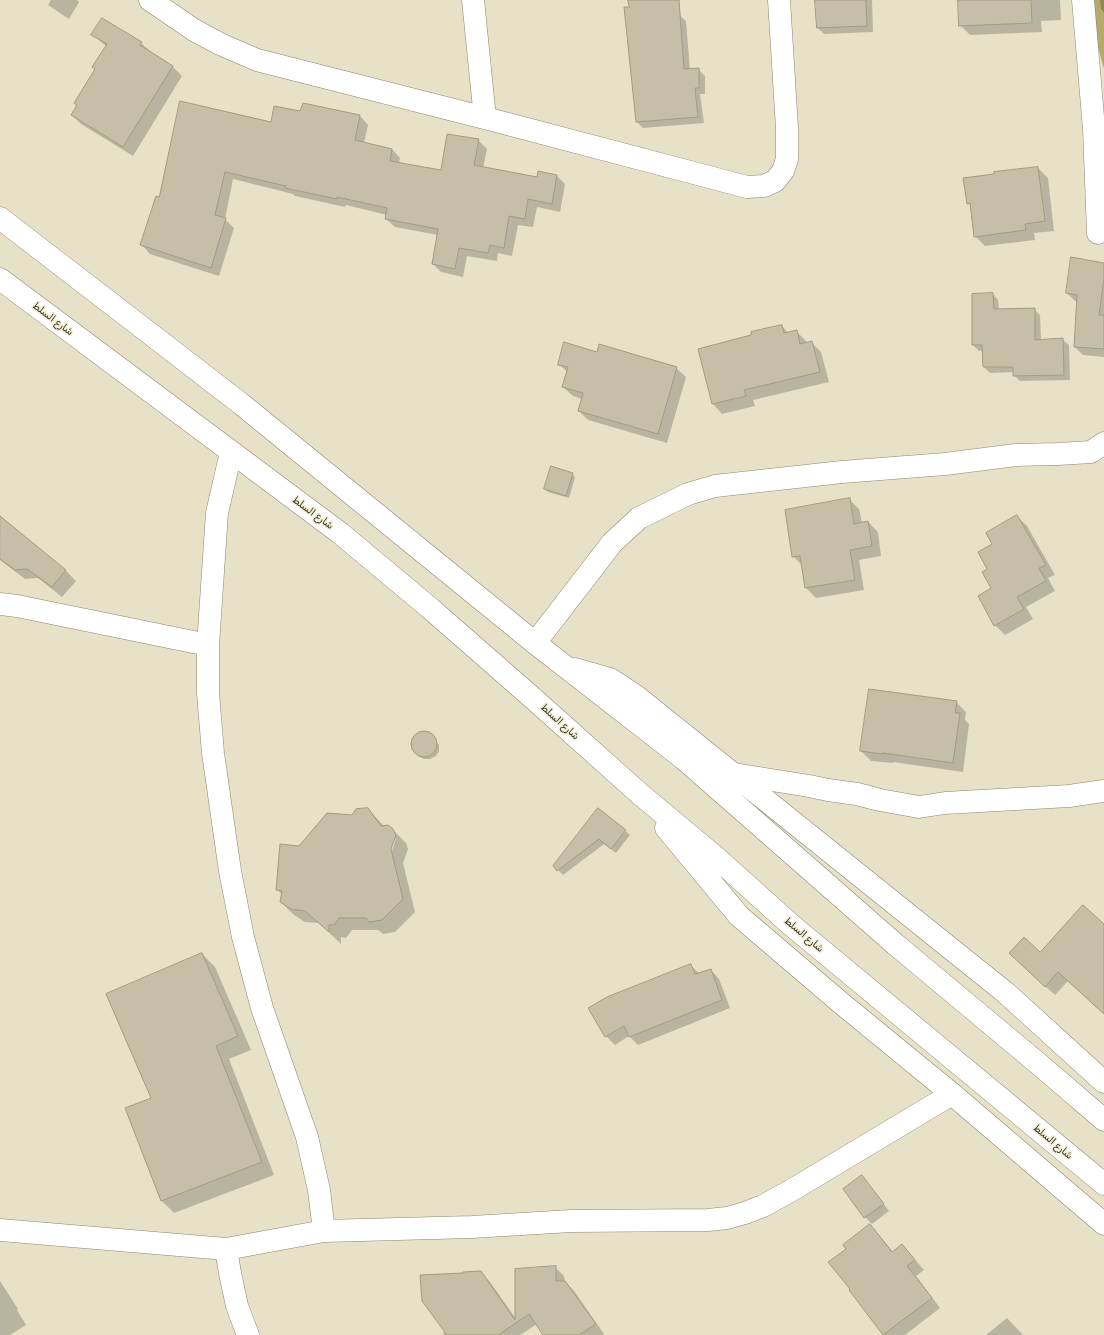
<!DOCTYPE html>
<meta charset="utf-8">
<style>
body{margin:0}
canvas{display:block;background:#e6e1c7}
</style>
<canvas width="1104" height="1335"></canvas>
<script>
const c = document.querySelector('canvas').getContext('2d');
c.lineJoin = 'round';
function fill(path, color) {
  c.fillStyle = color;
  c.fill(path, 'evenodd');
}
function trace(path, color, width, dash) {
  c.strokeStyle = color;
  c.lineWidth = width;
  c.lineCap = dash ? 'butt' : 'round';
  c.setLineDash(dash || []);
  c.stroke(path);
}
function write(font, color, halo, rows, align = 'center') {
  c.font = font + ' Rubik,Cairo,sans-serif';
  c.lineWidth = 3;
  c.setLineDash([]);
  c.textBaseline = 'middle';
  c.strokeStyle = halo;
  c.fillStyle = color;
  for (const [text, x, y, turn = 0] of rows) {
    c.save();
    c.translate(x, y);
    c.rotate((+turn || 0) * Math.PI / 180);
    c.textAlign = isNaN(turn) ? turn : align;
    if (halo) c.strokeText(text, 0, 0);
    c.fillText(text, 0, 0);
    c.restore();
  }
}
fill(new Path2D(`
 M 1085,0 L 1104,0 L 1104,69 Z`), '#b5aa69');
fill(new Path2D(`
 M 51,0 L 77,0 L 79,2 L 69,19 L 48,5 Z
 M 629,0 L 673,0 L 679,15 L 686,21 L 690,70 L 699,70 L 705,76 L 705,94 L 700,94 L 704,123 L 643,128 L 637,122 Z
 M 816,0 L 872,0 L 873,32 L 824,34 L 818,28 Z
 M 959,0 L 1060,0 L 1061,20 L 1041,21 L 1042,32 L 970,35 L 960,25 Z
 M 1100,0 L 1104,0 L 1104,13 L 1101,9 Z
 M 92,34 L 141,43 L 151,52 L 173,67 L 182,76 L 133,156 L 81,124 L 72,115 L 78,106 L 107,47 Z
 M 303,104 L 360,116 L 368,125 L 364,143 L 392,149 L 400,158 L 399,163 L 442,171 L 478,140 L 487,149 L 483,168 L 538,178 L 539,172 L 557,176 L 565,184 L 560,212 L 537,207 L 533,227 L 518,225 L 512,256 L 498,253 L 497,261 L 467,256 L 463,277 L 441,272 L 433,264 L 438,235 L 395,227 L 386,219 L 387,215 L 346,205 L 345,207 L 295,196 L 293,194 L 233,179 L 225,219 L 234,228 L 219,276 L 150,254 L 142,245 L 160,198 L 272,123 L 301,112 Z
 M 1038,168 L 1048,178 L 1054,231 L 1034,233 L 1035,240 L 985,246 L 975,236 L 971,207 L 968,203 Z
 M 1104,264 L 1104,357 L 1083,355 L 1075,347 L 1078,302 L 1075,301 L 1067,293 Z
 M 993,294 L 998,300 L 999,310 L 1034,309 L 1040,315 L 1041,340 L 1063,340 L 1069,345 L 1070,380 L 1020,381 L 1014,375 L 1014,372 L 990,373 L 984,367 L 984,350 L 979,351 L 973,345 Z
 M 782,326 L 788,333 L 796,331 L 806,341 L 807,344 L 811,342 L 821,352 L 829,382 L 753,400 L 755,406 L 722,414 L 713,404 L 753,336 Z
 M 598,353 L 676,368 L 686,377 L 667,443 L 588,420 L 579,411 L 582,399 L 573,396 L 563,387 L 567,372 L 559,364 Z
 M 572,474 L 575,477 L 569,498 L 548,492 L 545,489 Z
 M 849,499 L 859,509 L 862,523 L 868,522 L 878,532 L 881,556 L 859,560 L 864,590 L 816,598 L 806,588 L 803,566 L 793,556 Z
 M 1017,516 L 1027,526 L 1055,575 L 1048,578 L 1055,591 L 1026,607 L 1033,619 L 1005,635 L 995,625 L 992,588 L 989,569 L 994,545 Z
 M 0,518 L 66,571 L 76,581 L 62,597 L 38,578 L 25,579 L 0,560 Z
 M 956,702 L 966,712 L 965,720 L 969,724 L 963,772 L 893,762 L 893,763 L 871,761 L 861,751 Z
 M 421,732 L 427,732 L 432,736 L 439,745 L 439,751 L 436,756 L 430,759 L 424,759 L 418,756 L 412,747 L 412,741 L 415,735 Z
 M 368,809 L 384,826 L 393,830 L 406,843 L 408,849 L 403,863 L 415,912 L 395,932 L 383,934 L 378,930 L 352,930 L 346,938 L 341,937 L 341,944 L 319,923 L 305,922 L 294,915 L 281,902 L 282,895 L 277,889 L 299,847 L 352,816 ZM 394,838 L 396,838 L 391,854 L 389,854 Z
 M 598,809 L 630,835 L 616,853 L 604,844 L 563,875 L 554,866 Z
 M 1104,925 L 1104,1014 L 1068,981 L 1055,995 L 1020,963 Z
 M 202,954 L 215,967 L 251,1050 L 229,1059 L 274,1175 L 174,1213 L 161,1200 L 153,1099 Z
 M 690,965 L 700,974 L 711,970 L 719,979 L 730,1008 L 638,1045 L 629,1036 L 615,1045 L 606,1036 Z
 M 862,1176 L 868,1183 L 889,1211 L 872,1224 L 865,1217 Z
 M 870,1225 L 879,1235 L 893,1252 L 902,1245 L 911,1255 L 924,1270 L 916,1276 L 940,1308 L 905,1335 L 885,1335 L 851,1290 L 847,1249 Z
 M 555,1267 L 564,1276 L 565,1281 L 574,1291 L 604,1334 L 602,1335 L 545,1335 L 537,1324 L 520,1335 L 444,1335 L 443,1333 L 445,1331 L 481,1272 L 490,1282 L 516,1319 Z
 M 0,1281 L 18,1309 L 17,1310 L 26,1325 L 10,1335 L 0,1335 Z
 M 1007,1318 L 1023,1335 L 986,1335 Z`), '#0003');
const building = new Path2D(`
 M 628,0 L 679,0 L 684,69 L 699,68 L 699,88 L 695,88 L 698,117 L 636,122 L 624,7 L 629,7 Z
 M 815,0 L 866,0 L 867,26 L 817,28 Z
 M 958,0 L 1031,0 L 1032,23 L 959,26 Z
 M 102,18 L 142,42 L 140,45 L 173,66 L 123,147 L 71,115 L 77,105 L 74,103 L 95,69 L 92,67 L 107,44 L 91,35 Z
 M 180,101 L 271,122 L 274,106 L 300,111 L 303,103 L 360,115 L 355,140 L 392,149 L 390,161 L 441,170 L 447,134 L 479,139 L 474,165 L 537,177 L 538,171 L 557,175 L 552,204 L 528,199 L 525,219 L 509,216 L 504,248 L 490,245 L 488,253 L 459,248 L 455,269 L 432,264 L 438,229 L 385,219 L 387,208 L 337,197 L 337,199 L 285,188 L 286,186 L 225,172 L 215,215 L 226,218 L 211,268 L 140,245 L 156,196 L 159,197 Z
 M 1038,167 L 1045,221 L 1025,224 L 1026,230 L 974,237 L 970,203 L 967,204 L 963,178 L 994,174 L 994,172 Z
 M 1071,257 L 1104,263 L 1104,279 L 1099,315 L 1104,315 L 1104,349 L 1074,347 L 1077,295 L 1066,293 Z
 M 993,293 L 994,309 L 1035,308 L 1035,340 L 1063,338 L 1064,375 L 1013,376 L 1013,367 L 983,367 L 982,345 L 972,345 L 972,294 Z
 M 782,325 L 784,333 L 797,330 L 800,344 L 812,341 L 820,372 L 744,390 L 746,396 L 712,404 L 698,349 L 751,335 L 751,332 Z
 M 564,342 L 597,352 L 599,344 L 677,367 L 658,434 L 578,411 L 583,393 L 562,387 L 568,367 L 558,365 Z
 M 551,466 L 573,473 L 566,496 L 544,489 Z
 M 850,498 L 854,524 L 868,521 L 872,546 L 850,550 L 855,580 L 805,588 L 800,556 L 792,557 L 785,510 Z
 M 1017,515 L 1046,565 L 1039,568 L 1046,581 L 1017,597 L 1024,609 L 994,626 L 978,596 L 991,588 L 982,572 L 987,569 L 978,552 L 992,544 L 986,533 Z
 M 0,516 L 66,570 L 52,587 L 27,569 L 15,570 L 0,559 Z
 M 869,689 L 957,701 L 955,713 L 960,713 L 953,763 L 883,753 L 883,754 L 860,751 Z
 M411 744a13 13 0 1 1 26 0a13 13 0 1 1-26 0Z
 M 368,808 L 381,826 L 388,825 L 393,829 L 396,835 L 391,849 L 403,899 L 382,920 L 369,922 L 366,918 L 339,918 L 334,925 L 329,925 L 329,932 L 305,911 L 291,909 L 280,902 L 282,891 L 276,890 L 280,844 L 299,846 L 327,813 L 352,815 L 356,809 Z
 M 598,808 L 626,830 L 611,849 L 599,839 L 557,871 L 553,866 Z
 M 1083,905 L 1104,924 L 1104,1014 L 1058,972 L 1045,987 L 1009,953 L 1024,937 L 1040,952 Z
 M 202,953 L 238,1036 L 216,1046 L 262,1162 L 161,1201 L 125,1108 L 151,1098 L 106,994 Z
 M 691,964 L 695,974 L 711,969 L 722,1000 L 629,1037 L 624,1026 L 605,1037 L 588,1008 L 607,997 Z
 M 862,1175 L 884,1204 L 864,1218 L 843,1189 Z
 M 870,1224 L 892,1252 L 902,1244 L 915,1260 L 907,1266 L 932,1298 L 883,1335 L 849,1290 L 850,1289 L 828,1262 L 846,1249 L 843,1245 Z
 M 556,1266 L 556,1281 L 565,1281 L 596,1324 L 579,1335 L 543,1335 L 529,1314 L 498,1335 L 447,1335 L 422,1301 L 420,1275 L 463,1273 L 463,1272 L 481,1271 L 515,1320 L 515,1269 Z`);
fill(building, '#c4bfa6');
trace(building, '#a09c83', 1);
const minor = new Path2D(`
 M 150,0 L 194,30 L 220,44 L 257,60 L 485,118 L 747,187 L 764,186 L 775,181 L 783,171 L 787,159 L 787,128 L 779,0
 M 473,0 L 485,118
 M 1083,0 L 1094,129 L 1098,233
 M 231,452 L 217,513 L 208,645 L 208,693 L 213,753 L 230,871 L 243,937 L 262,1008 L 307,1137 L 319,1190 L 324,1231 L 226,1249 L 230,1273 L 237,1306 L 248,1335
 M 0,604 L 17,606 L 208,645
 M 535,643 L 612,543 L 639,518 L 688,494 L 715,486 L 842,472 L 945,464 L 1016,455 L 1058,454 L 1091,452 L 1104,443
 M 734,774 L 809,786 L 828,790 L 857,794 L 880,800 L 919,807 L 945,803 L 1069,796 L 1104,791
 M 0,1230 L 226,1249
 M 324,1231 L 472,1227 L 571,1221 L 708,1220 L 727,1218 L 745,1213 L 763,1206 L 792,1190 L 952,1094`);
const primary = new Path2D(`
 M 0,218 L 240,403 L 535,643 L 684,759 L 895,944 L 1040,1065 L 1104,1120
 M 0,279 L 340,533 L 431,609 L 527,693 L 640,794 L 719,860 L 790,924 L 1104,1184
 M 575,669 L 610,679 L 636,696 L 1006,993 L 1104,1082
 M 666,828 L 739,916 L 841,1003 L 952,1094 L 1104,1224`);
trace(minor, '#8b876f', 23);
trace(primary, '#8b876f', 23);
trace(minor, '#fff', 22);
trace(primary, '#fff', 22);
write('10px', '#353429', '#f3efd4', [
 ["شارع السلط",53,319,37],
 ["شارع السلط",313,513,36],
 ["شارع السلط",560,722,42],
 ["شارع السلط",804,935,40],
 ["شارع السلط",1053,1142,40]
]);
</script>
